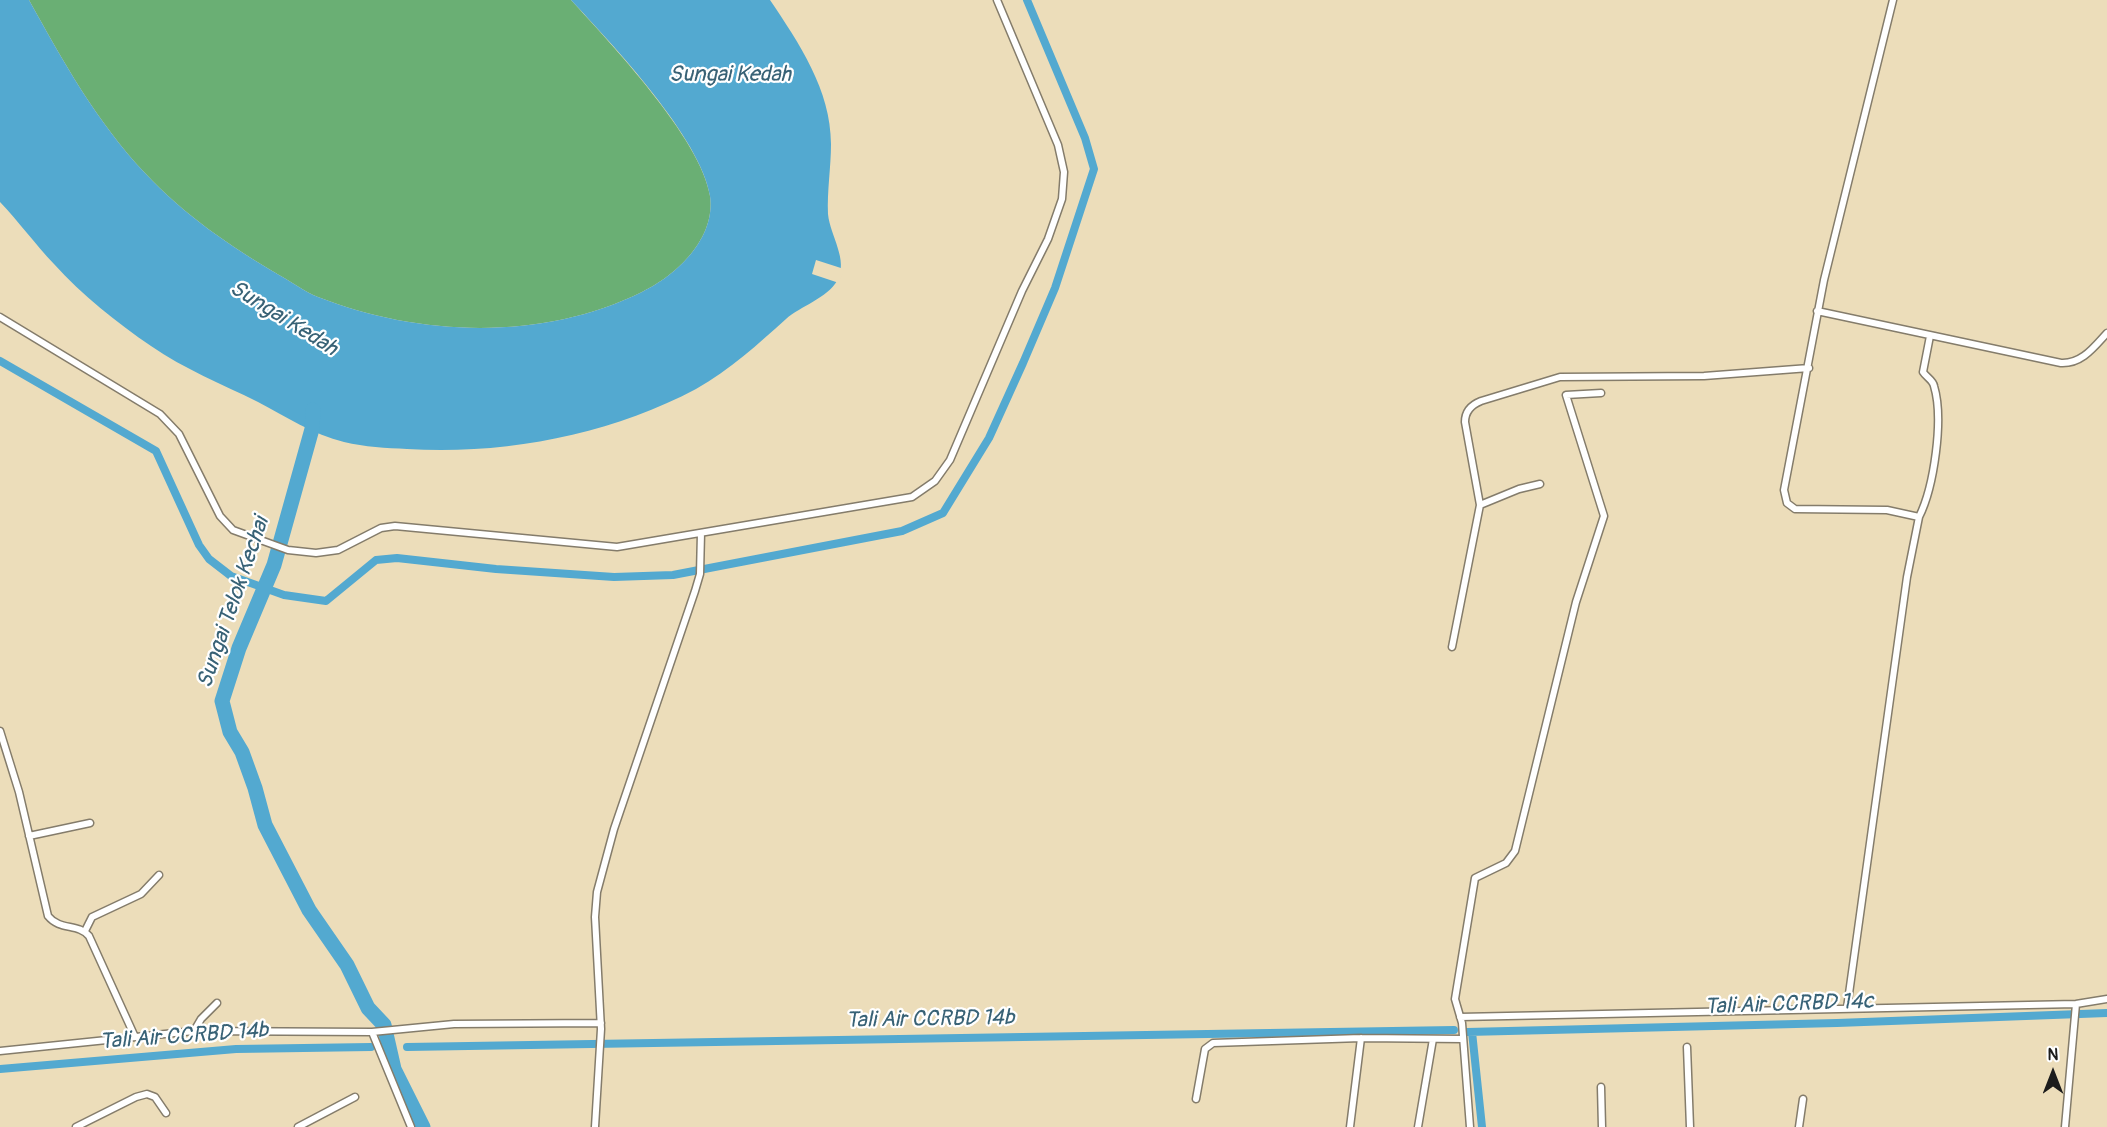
<!DOCTYPE html>
<style>
body{margin:0}
#map{position:relative;width:2107px;height:1127px;overflow:hidden;background:#ecddba;font-family:Pangolin,sans-serif}
canvas{display:block}
.north{position:absolute;left:2023px;top:1043px;width:60px;height:60px;-webkit-text-stroke:4px #fff;paint-order:stroke;rotate:0deg;font-size:16px;font-weight:700;line-height:24px;text-align:center;color:#1c1c1c}
.north::after{content:'';display:block;margin:auto;width:21px;height:27px;background:#1c1c1c;clip-path:polygon(50% 0,100% 100%,50% 72%,0 100%)}
</style>
<div id="map">
<canvas width="2107" height="1127"></canvas>
<div class="north">N</div>
</div>
<script>
const c = document.querySelector('canvas').getContext('2d');
c.lineJoin = 'round';
function fill(path, color) {
  c.fillStyle = color;
  c.fill(path, 'evenodd');
}
function trace(path, color, width, dash) {
  c.strokeStyle = color;
  c.lineWidth = width;
  c.lineCap = dash ? 'butt' : 'round';
  c.setLineDash(dash || []);
  c.stroke(path);
}
function write(font, color, halo, rows, align = 'center') {
  c.font = font + ' Pangolin,sans-serif';
  c.lineWidth = 4.5;
  c.setLineDash([]);
  c.textBaseline = 'middle';
  c.strokeStyle = halo;
  c.fillStyle = color;
  for (const [text, x, y, turn = 0] of rows) {
    c.save();
    c.translate(x, y);
    c.rotate((+turn || 0) * Math.PI / 180);
    c.textAlign = isNaN(turn) ? turn : align;
    if (halo) c.strokeText(text, 0, 0);
    c.fillText(text, 0, 0);
    c.restore();
  }
}
fill(new Path2D(`
 M 29,0 L 571,0 C 611,44 701,139 710,196 C 716,238 677,275 642,292 C 543,341 420,337 318,297 C 305,292 292,282 279,275 C 230,246 184,215 145,173 C 96,121 63,61 29,0 Z`), '#6aaf74');
fill(new Path2D(`
 M 0,0 L 29,0 C 63,61 96,121 145,173 C 184,215 230,246 279,275 C 292,282 305,292 318,297 C 420,337 543,341 642,292 C 677,275 716,238 710,196 C 701,138 612,44 571,0 L 770,0 C 799,43 831,90 831,144 C 831,167 827,191 828,214 C 830,236 849,260 837,281 C 827,298 801,306 786,319 C 758,344 730,370 696,389 C 609,435 505,455 407,449 C 386,448 365,447 344,442 C 314,435 285,416 258,402 C 222,384 184,369 151,346 C 117,323 82,295 54,264 C 35,244 19,222 0,202 Z`), '#53a9d0');
fill(new Path2D(`
 M 816,260 L 844,269 L 839,283 L 812,274 Z`), '#ecddba');
trace(new Path2D(`
 M 0,361 L 156,451 L 199,545 L 209,559 L 231,576 L 284,595 L 326,601 L 376,560 L 397,558 L 496,569 L 614,577 L 673,575 L 902,531 L 943,513 L 989,438 L 1023,363 L 1055,288 L 1094,169 L 1085,138 L 1027,0
 M 1467,1032 L 1837,1023 L 2107,1013
 M 1472,1032 L 1482,1127
 M 407,1047 L 1454,1030
 M 0,1069 L 236,1049 L 371,1047`), '#53a9d0', 8);
trace(new Path2D(`
 M 313,410 L 312,429 L 274,565 L 239,648 L 222,701 L 230,732 L 242,752 L 255,788 L 265,825 L 309,910 L 347,965 L 368,1008 L 384,1025 L 394,1069 L 423,1127`), '#53a9d0', 15);
const street = new Path2D(`
 M 1817,311 L 2061,363 C 2082,364 2094,347 2107,333
 M 0,317 L 160,414 L 179,434 L 220,516 L 233,530 L 288,550 L 316,553 L 338,550 L 381,528 L 395,526 L 617,547 L 912,497 L 935,481 L 950,460 L 1022,291 L 1048,239 L 1062,199 L 1064,172 L 1058,145 L 997,0
 M 1480,505 L 1519,489 L 1540,484
 M 1919,517 C 1934,487 1944,419 1934,386 C 1933,380 1926,377 1923,372 L 1930,336
 M 1452,647 L 1480,505 L 1465,422 C 1465,411 1471,405 1481,401 L 1560,377 L 1704,376 L 1809,368
 M 0,731 L 19,792 L 48,916 C 60,931 78,923 89,936 L 135,1037
 M 29,836 L 90,823
 M 85,931 L 92,917 L 141,894 L 159,875
 M 1847,1008 L 1907,577 L 1919,517 L 1887,510 L 1795,509 L 1787,503 L 1784,490 L 1824,280 L 1893,0
 M 1460,1017 L 2076,1004 L 2107,999
 M 194,1031 L 201,1019 L 217,1003
 M 372,1032 L 411,1127
 M 1687,1047 L 1690,1127
 M 0,1051 L 194,1031 L 372,1032 L 454,1024 L 601,1023
 M 1601,1087 L 1602,1127
 M 1196,1099 L 1205,1049 L 1213,1043 L 1361,1038 L 1463,1039
 M 76,1127 L 136,1097 L 147,1094 L 155,1097 L 166,1113
 M 298,1127 L 355,1097
 M 595,1127 L 601,1029 L 595,917 L 597,892 L 614,829 L 695,591 L 700,574 L 701,533
 M 1350,1127 L 1361,1038
 M 1418,1127 L 1433,1039
 M 1470,1127 L 1462,1023 L 1455,999 L 1475,878 L 1506,863 L 1515,851 L 1576,602 L 1604,516 L 1566,395 L 1601,393
 M 1799,1127 L 1803,1099
 M 2065,1127 L 2076,1004`);
trace(street, '#847c6b', 9);
trace(street, '#fff', 6);
write('italic 22px', '#386276', '#fff', [
 ["Sungai Kedah",730,75],
 ["Sungai Kedah",283,319,32],
 ["Sungai Telok Kechai",234,603,-71],
 ["Tali Air CCRBD 14c",1789,1005,-2],
 ["Tali Air CCRBD 14b",930,1020,-1],
 ["Tali Air CCRBD 14b",184,1037,-4]
]);
</script>
